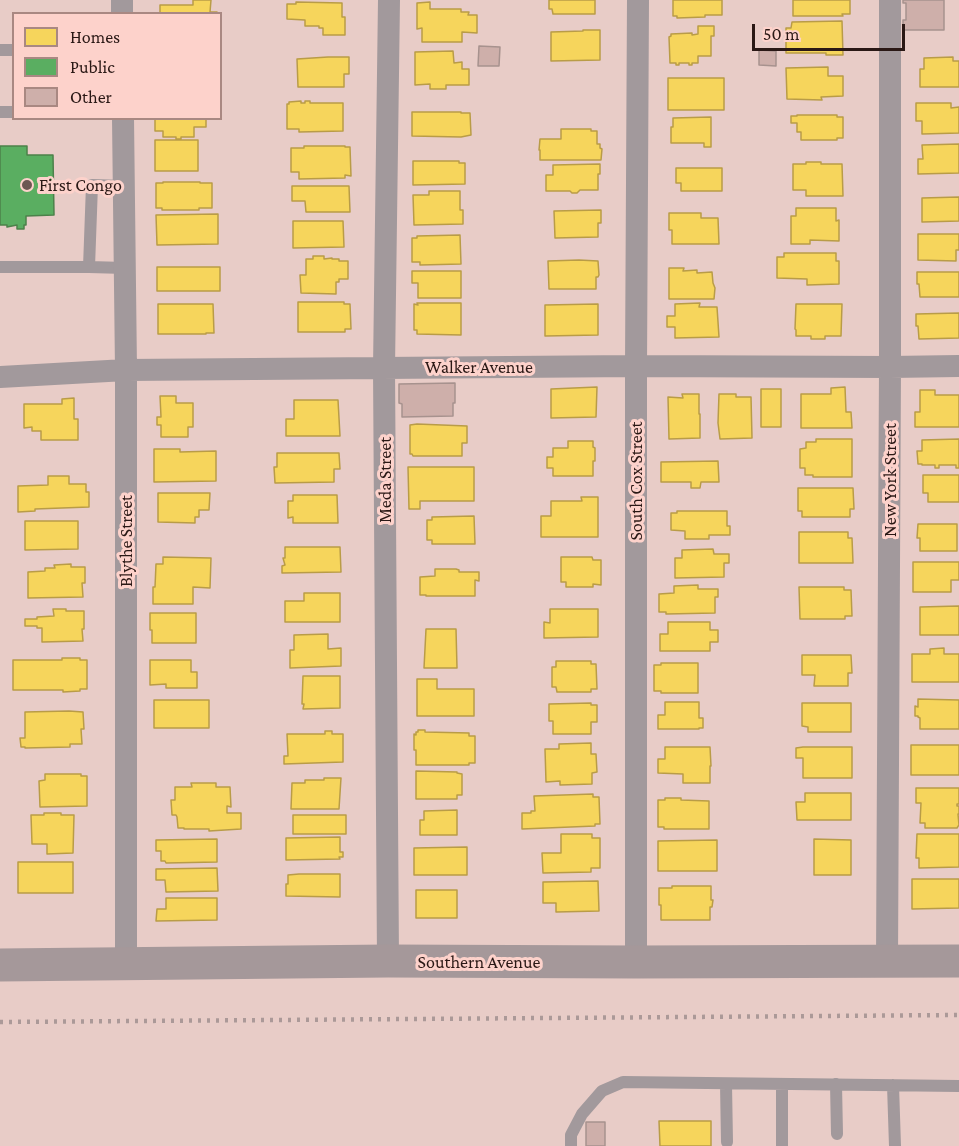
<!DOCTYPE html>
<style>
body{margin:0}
#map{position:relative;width:959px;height:1146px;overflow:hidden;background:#e8ccc7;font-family:"Crimson Pro",serif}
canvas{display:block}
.legend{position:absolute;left:12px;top:12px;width:210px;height:108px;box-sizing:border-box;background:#fdd2cb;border:2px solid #a98882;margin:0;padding:8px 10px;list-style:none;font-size:18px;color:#2a1815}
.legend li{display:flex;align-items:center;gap:12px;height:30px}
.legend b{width:30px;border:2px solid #a98882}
.scale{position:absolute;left:752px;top:24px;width:153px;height:27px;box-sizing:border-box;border:3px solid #2a1815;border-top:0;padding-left:8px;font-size:18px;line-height:21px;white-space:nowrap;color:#2a1815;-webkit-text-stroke:4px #fdd2cb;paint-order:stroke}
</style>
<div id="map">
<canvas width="959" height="1146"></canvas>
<ul class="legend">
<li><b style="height:16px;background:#f6d55c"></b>Homes</li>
<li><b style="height:16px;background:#5aae61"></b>Public</li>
<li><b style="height:16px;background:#ceafaa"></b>Other</li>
</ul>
<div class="scale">50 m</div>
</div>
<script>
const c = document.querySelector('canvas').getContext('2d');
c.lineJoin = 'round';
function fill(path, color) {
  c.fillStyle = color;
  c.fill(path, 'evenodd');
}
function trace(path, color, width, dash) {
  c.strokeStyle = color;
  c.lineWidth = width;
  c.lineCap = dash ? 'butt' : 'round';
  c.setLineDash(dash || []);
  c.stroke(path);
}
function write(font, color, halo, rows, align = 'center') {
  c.font = font + ' "Crimson Pro",serif';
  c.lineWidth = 6;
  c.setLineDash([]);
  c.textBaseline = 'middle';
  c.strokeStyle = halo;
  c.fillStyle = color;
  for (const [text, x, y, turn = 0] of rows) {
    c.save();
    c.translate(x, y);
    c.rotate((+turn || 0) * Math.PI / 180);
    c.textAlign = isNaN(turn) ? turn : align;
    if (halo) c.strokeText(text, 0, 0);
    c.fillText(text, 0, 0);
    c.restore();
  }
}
const homes = new Path2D(`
 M 193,0 L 211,0 L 210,12 L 217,12 L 217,14 L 160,14 L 160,5 L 193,5 Z
 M 549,0 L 595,0 L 595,14 L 553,14 L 552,9 L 549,9 Z
 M 673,0 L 722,0 L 722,15 L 705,15 L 705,17 L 677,18 L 677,16 L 673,16 Z
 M 793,0 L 850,0 L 850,14 L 842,14 L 843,16 L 793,16 Z
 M 296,2 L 342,3 L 342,17 L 345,17 L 345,35 L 323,35 L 323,28 L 319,28 L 319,26 L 305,26 L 305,20 L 287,19 L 287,4 L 296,4 Z
 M 430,2 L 430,9 L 461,9 L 461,12 L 469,12 L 468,15 L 477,15 L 477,33 L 462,32 L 462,42 L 422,42 L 422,28 L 417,29 L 417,3 Z
 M 842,21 L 843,55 L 826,55 L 826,53 L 786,53 L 786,28 L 791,28 L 792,22 Z
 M 698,26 L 714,26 L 714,36 L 711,36 L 711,56 L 698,56 L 698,63 L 692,63 L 692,65 L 689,65 L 689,63 L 679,63 L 679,65 L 676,65 L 676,63 L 670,63 L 669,37 L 671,36 L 671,34 L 692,33 L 692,35 L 698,34 Z
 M 583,30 L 600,30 L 600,60 L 551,61 L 551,32 L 583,31 Z
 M 453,51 L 454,63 L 462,62 L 462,69 L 469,69 L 469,85 L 446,85 L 446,89 L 430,89 L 430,84 L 415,85 L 415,52 Z
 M 328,57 L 349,57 L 349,74 L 344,74 L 344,87 L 298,87 L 297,59 Z
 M 953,57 L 953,61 L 959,61 L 959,87 L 920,87 L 920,69 L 924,69 L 924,58 Z
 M 828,67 L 828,76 L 843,76 L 843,96 L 821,97 L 822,100 L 787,99 L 786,68 Z
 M 668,78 L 724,78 L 724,110 L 668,110 Z
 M 301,101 L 301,103 L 305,103 L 305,101 L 310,101 L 310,103 L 343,103 L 343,131 L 299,132 L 299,129 L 287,129 L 287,104 L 289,104 L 289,102 Z
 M 916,103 L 951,103 L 951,108 L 959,107 L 959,133 L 922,134 L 922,121 L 916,121 Z
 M 412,112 L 461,112 L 461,113 L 470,113 L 471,135 L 461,137 L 412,136 Z
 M 797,115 L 837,115 L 837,117 L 843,117 L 843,138 L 837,138 L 837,140 L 801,140 L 801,132 L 797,132 L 797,123 L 791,123 L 791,116 L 797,116 Z
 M 711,117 L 711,147 L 704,147 L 704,143 L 671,143 L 671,127 L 673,127 L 673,118 Z
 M 155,118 L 206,118 L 206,127 L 194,127 L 194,137 L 181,137 L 181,139 L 176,139 L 176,137 L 163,137 L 163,131 L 155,131 Z
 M 561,129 L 591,129 L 591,131 L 597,131 L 597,144 L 600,144 L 600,148 L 602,149 L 601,160 L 540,160 L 540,150 L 539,150 L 540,139 L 561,139 Z
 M 155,140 L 198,140 L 198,171 L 155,171 Z
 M 959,144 L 959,173 L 918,174 L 918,159 L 923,159 L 922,145 Z
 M 304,146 L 345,146 L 345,147 L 350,147 L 351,176 L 345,175 L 345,178 L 299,179 L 299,172 L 291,172 L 291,148 L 304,148 Z
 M 413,161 L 459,161 L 459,163 L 465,163 L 465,184 L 413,185 Z
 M 806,162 L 821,162 L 821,164 L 842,164 L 843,196 L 806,196 L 806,190 L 793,190 L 793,164 L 806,164 Z
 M 600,164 L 600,174 L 598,174 L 598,190 L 580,190 L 577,193 L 572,193 L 570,191 L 546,191 L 546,175 L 553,175 L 553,165 Z
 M 676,168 L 722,168 L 722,191 L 681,191 L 681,183 L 676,183 Z
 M 163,182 L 200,182 L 200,183 L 212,183 L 212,208 L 199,208 L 199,210 L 162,210 L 162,208 L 156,208 L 156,183 L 163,183 Z
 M 292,186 L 349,186 L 350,212 L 306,212 L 305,201 L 292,201 Z
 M 429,191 L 460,191 L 460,210 L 463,210 L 463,224 L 414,225 L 413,195 L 429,195 Z
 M 959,197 L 959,221 L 922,222 L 922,198 Z
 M 796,208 L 836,208 L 836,221 L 839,220 L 839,241 L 810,240 L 810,244 L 791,244 L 791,216 L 796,216 Z
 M 601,210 L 601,223 L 598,223 L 598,237 L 555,238 L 554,211 Z
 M 669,213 L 701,213 L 701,218 L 718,218 L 719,244 L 672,244 L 672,230 L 669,230 Z
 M 218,214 L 218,244 L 157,245 L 156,215 Z
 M 293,221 L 343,221 L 344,247 L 293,248 Z
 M 918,234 L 959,234 L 959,250 L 956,250 L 956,261 L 918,260 Z
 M 460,235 L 461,264 L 420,265 L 420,262 L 412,262 L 412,238 L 417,238 L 417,236 Z
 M 784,253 L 836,253 L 836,261 L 839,261 L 839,284 L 807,285 L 807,279 L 777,278 L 777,257 L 784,257 Z
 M 313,256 L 324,256 L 324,259 L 332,258 L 332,259 L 339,259 L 339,261 L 348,261 L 348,279 L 339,279 L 339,282 L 336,282 L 336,294 L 301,293 L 300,275 L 306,275 L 306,259 L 313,259 Z
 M 579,260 L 598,261 L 599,275 L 598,277 L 596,277 L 596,289 L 549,289 L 548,261 Z
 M 157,267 L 220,267 L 220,291 L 157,291 Z
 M 669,268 L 684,268 L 683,271 L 697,270 L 697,273 L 712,272 L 713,283 L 715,288 L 714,299 L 669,299 Z
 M 412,271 L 461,271 L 461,298 L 418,298 L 418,283 L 412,283 Z
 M 917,272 L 959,272 L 959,297 L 920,297 L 919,284 L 917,284 Z
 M 298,302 L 344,302 L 344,304 L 350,304 L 351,329 L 345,329 L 345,332 L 298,332 Z
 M 417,303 L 461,303 L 461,335 L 417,334 L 417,330 L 414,330 L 414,304 L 418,305 Z
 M 700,303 L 699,307 L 717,307 L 719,337 L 675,338 L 675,327 L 667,327 L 667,316 L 675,316 L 675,304 Z
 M 158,304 L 213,304 L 214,333 L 206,333 L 206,334 L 158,334 Z
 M 598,304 L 598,335 L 545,336 L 545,305 Z
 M 796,304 L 842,304 L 841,336 L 825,336 L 825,339 L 811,339 L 811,336 L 796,336 L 796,330 L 795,329 Z
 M 959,313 L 959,338 L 919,339 L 918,326 L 916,326 L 916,314 Z
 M 597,387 L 596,417 L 551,418 L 551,389 Z
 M 845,387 L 846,412 L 851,412 L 852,428 L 801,428 L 801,394 L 831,394 L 831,388 Z
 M 761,389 L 781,389 L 781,427 L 761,427 Z
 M 920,390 L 935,390 L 935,395 L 959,395 L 959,427 L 915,427 L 915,412 L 920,412 Z
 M 682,394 L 699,394 L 699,414 L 700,414 L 700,438 L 669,439 L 668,397 L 683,398 Z
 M 719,394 L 736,394 L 736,397 L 751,397 L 752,438 L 720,439 L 718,423 Z
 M 160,396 L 176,396 L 176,403 L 193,403 L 193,427 L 188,427 L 188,437 L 161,437 L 161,425 L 157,425 L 157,417 L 161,417 Z
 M 74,398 L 74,419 L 78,419 L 78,440 L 41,440 L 41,431 L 32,431 L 32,427 L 24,428 L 24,404 L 62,404 L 62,399 Z
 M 294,400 L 338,400 L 340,436 L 286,436 L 286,419 L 294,419 Z
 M 417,424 L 467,426 L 467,443 L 462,443 L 462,456 L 413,456 L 412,454 L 410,454 L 410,425 Z
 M 816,439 L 852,439 L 852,477 L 813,477 L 813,475 L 805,475 L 805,468 L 800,468 L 800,449 L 806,448 L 806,442 L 816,442 Z
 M 959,439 L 959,468 L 956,468 L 956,465 L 939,465 L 939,468 L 935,468 L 935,465 L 922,465 L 922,464 L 918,464 L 917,451 L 922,451 L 922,440 Z
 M 568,441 L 593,441 L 593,447 L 595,448 L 595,461 L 593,461 L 593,476 L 553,476 L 553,468 L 547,468 L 547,457 L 553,457 L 553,448 L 568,448 Z
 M 154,449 L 180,449 L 180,452 L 216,451 L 216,481 L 154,482 Z
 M 277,453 L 339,453 L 340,469 L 334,469 L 334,482 L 275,483 L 274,467 L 277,467 Z
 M 718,461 L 719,482 L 701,482 L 700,488 L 691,488 L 691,482 L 661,482 L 661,462 Z
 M 408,467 L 474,467 L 474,501 L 420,501 L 420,509 L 409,509 Z
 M 923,475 L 959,475 L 959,502 L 928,502 L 928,493 L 923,493 Z
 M 48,476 L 69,476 L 69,484 L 86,484 L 86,492 L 89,492 L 89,507 L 35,509 L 35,511 L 18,512 L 18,486 L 48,485 Z
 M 798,488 L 853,488 L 854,509 L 850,509 L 850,517 L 802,517 L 802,511 L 798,511 Z
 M 158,493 L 210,493 L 209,510 L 199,510 L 199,517 L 195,517 L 195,523 L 158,522 Z
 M 293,495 L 337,495 L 338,523 L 293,523 L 293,517 L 288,518 L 288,501 L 293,501 Z
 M 581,497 L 598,497 L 598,537 L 541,537 L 541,516 L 551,516 L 551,501 L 582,501 Z
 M 677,511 L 727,511 L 727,526 L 730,526 L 730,535 L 709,535 L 709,539 L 685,539 L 685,531 L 671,530 L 671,513 L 677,513 Z
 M 474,516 L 475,544 L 432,544 L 432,540 L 427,540 L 427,520 L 432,520 L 432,517 Z
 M 25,521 L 78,521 L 78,549 L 25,550 Z
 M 918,524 L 957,524 L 957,551 L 920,551 L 920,538 L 917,538 Z
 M 799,532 L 848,532 L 848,538 L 852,538 L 853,563 L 799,563 Z
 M 285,547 L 340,547 L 341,572 L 282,573 L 282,566 L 285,565 L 283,558 L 285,558 Z
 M 713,549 L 714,554 L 729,554 L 729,563 L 724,563 L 724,577 L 675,578 L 675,558 L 682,558 L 682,550 Z
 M 163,557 L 211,558 L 210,588 L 193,587 L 193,604 L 153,604 L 153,587 L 155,587 L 156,564 L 163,564 Z
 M 561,557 L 592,557 L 593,560 L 601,560 L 601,585 L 593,584 L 593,587 L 566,587 L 566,582 L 561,582 Z
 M 913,562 L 959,562 L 959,580 L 951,580 L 951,592 L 913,592 Z
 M 71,564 L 71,567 L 85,567 L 85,583 L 82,583 L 83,597 L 28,598 L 28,572 L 45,571 L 45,568 L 55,568 L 54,565 Z
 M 435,569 L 456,569 L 459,570 L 459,572 L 479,572 L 479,581 L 475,580 L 475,596 L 426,596 L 426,595 L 420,595 L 420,577 L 435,576 Z
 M 698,585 L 698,589 L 718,589 L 718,597 L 715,597 L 715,613 L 666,614 L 666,612 L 659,612 L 659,594 L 674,593 L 674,586 Z
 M 799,587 L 844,587 L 844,590 L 851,590 L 852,616 L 845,616 L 845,619 L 800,619 Z
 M 304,593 L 340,593 L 340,622 L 285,622 L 285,601 L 304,601 Z
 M 959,606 L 959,635 L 920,635 L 920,607 Z
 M 53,609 L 66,609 L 66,611 L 84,611 L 84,629 L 82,629 L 83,641 L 42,642 L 42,628 L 37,628 L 37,626 L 25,626 L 25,619 L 37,619 L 37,617 L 54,616 Z
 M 550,609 L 598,609 L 598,637 L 544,638 L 544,622 L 550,623 Z
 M 150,613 L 196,613 L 196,643 L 152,643 L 152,630 L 150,630 Z
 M 668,622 L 710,622 L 710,630 L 718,630 L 718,642 L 710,642 L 710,651 L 660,651 L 660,634 L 668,634 Z
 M 426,629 L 456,629 L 457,668 L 424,668 Z
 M 328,634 L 328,649 L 341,648 L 341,666 L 290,668 L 290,650 L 294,650 L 294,635 Z
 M 944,648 L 944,654 L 959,654 L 959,682 L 912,682 L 912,654 L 930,654 L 930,649 Z
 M 802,655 L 851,655 L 852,673 L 848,673 L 848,686 L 814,686 L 815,675 L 802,675 Z
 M 62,658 L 80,658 L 80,660 L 87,660 L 87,689 L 80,689 L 80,691 L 63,692 L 63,690 L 13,690 L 13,660 L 62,660 Z
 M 150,660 L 191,660 L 191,672 L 197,672 L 197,688 L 166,688 L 166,684 L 150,685 Z
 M 556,661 L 591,661 L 591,664 L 596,664 L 597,689 L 591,689 L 591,692 L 557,692 L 556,687 L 552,687 L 552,667 L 556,667 Z
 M 661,663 L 698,663 L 698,693 L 661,693 L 661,691 L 654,691 L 654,665 L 661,665 Z
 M 303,676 L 340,676 L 340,708 L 303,709 L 304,704 L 302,704 Z
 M 417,679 L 437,679 L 437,689 L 474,689 L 474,716 L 417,716 Z
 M 918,699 L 959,700 L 959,729 L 920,729 L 920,718 L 918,717 L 918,716 L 915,716 L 915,706 L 918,707 Z
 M 154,700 L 209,700 L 209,728 L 154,728 Z
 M 665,702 L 699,702 L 699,718 L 703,718 L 703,728 L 699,728 L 699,729 L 658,729 L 658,715 L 665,715 Z
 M 591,703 L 591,705 L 597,705 L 597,722 L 591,722 L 591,734 L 553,734 L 553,721 L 549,721 L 549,704 Z
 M 802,703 L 851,703 L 851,732 L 808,732 L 808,727 L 802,726 Z
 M 69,711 L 83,712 L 84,729 L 81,729 L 82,744 L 70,744 L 70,747 L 25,748 L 25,747 L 21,747 L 20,738 L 25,738 L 25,712 Z
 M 418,730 L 425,730 L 425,732 L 469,733 L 469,736 L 475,736 L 475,763 L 469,763 L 469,765 L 416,765 L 416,750 L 414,750 L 414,734 L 416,735 L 416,732 L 418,732 Z
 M 325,731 L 332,731 L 332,734 L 343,734 L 343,762 L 284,764 L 284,756 L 288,756 L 287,734 L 325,734 Z
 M 591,743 L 591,754 L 596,754 L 597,772 L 592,773 L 592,784 L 560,785 L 560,781 L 546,782 L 545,749 L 559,749 L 559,744 Z
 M 911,745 L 959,745 L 959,775 L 911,775 Z
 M 665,747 L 710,747 L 711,766 L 710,766 L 710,783 L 683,783 L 683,774 L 658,773 L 658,759 L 665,759 Z
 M 803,747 L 852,747 L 852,778 L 803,778 L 803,758 L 796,758 L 796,748 Z
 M 416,771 L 457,772 L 457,773 L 462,774 L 462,795 L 457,795 L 457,799 L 416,799 Z
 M 45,774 L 81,774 L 81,776 L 87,776 L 87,806 L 40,807 L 39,781 L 45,780 Z
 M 324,778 L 341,778 L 339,809 L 291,809 L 292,783 L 305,783 L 305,780 L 324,780 Z
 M 191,783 L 216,783 L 216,787 L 230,787 L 231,807 L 227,806 L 227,813 L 241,813 L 241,829 L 209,831 L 209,829 L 184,829 L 184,828 L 178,828 L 177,817 L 176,815 L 172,815 L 171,800 L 175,800 L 175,787 L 192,787 Z
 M 916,788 L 959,788 L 959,804 L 957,804 L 957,806 L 959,806 L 959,814 L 958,814 L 959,825 L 957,828 L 925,828 L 925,823 L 920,823 L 921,803 L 916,803 Z
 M 805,793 L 851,793 L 851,820 L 797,820 L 796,802 L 805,802 Z
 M 593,794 L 593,797 L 599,797 L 600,824 L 595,824 L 595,826 L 522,829 L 522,813 L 531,813 L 531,811 L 535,811 L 534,796 Z
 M 665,798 L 681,798 L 681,800 L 709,801 L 709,829 L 664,829 L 664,827 L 658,827 L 658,800 L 665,800 Z
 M 457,810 L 457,835 L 420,835 L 420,820 L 424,820 L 424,811 Z
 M 44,813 L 61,813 L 61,815 L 74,815 L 73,853 L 47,854 L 47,844 L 32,844 L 31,815 L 44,815 Z
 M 293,815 L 346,815 L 346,834 L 293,834 Z
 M 561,834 L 592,834 L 592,838 L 600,838 L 600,868 L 591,868 L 591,872 L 543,873 L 542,853 L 561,853 Z
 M 917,834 L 959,834 L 959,867 L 919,868 L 919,858 L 916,858 Z
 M 340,837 L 340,852 L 343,852 L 343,857 L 339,857 L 340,859 L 286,860 L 286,838 Z
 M 217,839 L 217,862 L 166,863 L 165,861 L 161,861 L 161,851 L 156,851 L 156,840 Z
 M 814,839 L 851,840 L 851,875 L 814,875 Z
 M 717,840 L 717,871 L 658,871 L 658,841 Z
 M 467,847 L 467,875 L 414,875 L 414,848 Z
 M 18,862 L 73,862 L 73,893 L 18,893 Z
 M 217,868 L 218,891 L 166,892 L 165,880 L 156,880 L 156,869 Z
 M 299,874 L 340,874 L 340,897 L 286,896 L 286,884 L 288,884 L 288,875 Z
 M 912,879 L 959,879 L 959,908 L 912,909 Z
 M 598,881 L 599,911 L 556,912 L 556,903 L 543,903 L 543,882 Z
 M 672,886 L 711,886 L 711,900 L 713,900 L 712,907 L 710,907 L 710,920 L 661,920 L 661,905 L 659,905 L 659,888 L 672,888 Z
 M 416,890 L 457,890 L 457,918 L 416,918 Z
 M 166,898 L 217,898 L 217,920 L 156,921 L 157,909 L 166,909 Z
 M 659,1121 L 711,1121 L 711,1146 L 660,1146 Z`);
fill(homes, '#f6d55c');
trace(homes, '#b99c47', 1.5);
const public = new Path2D(`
 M 0,146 L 27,146 L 27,155 L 53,155 L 54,215 L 26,216 L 26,225 L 24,225 L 24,229 L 17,229 L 17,225 L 7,227 L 7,225 L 0,225 Z`);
fill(public, '#5aae61');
trace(public, '#4c814a', 1.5);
const building = new Path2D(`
 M 903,0 L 944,0 L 944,30 L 903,30 L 903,20 L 906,20 L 906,3 L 903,3 Z
 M 479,46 L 500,47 L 499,66 L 478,66 Z
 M 759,50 L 776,51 L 776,66 L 759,65 Z
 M 455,383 L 455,403 L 453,403 L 453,416 L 402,417 L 402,404 L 399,403 L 399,384 Z
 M 586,1122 L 605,1122 L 605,1146 L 586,1146 Z`);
fill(building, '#ceafaa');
trace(building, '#a7928e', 1.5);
trace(new Path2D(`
 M 0,50 L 14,50
 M 0,112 L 14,112
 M 0,267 L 89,267 L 92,185 L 124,186
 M 89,267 L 125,268
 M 726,1084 L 727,1142
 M 782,1084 L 782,1146
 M 836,1084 L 837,1134
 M 893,1085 L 895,1146
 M 571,1146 L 571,1135 L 582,1114 L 602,1091 L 623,1082 L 959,1086`), '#a2999c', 12);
trace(new Path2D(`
 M 122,14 L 122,0
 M 123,118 L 126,370 L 126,963
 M 0,377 L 126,370 L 636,366 L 890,367 L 959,366
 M 887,960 L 890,367 L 890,0
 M 388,961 L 384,368 L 389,0
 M 636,962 L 636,366 L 638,0`), '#a2999c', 22);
trace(new Path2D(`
 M 0,965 L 388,961 L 636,962 L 959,961`), '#a5989a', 33);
trace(new Path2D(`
 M 0,1022 L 959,1015`), '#ab9998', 4.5, [3, 6]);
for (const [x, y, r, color] of [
 [27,185,6,"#6c5753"]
]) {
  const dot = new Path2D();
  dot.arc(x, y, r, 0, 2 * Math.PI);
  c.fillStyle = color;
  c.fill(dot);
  trace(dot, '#fdd2cb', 2);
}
write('18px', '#2a1815', '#fdd2cb', [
 ["First Congo",39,185]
], 'left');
write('18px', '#2a1815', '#fdd2cb', [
 ["Walker Avenue",479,367],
 ["Meda Street",385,480,-90],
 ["New York Street",890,480,-90],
 ["South Cox Street",636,481,-90],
 ["Blythe Street",126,541,-90],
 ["Southern Avenue",479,962]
]);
</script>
